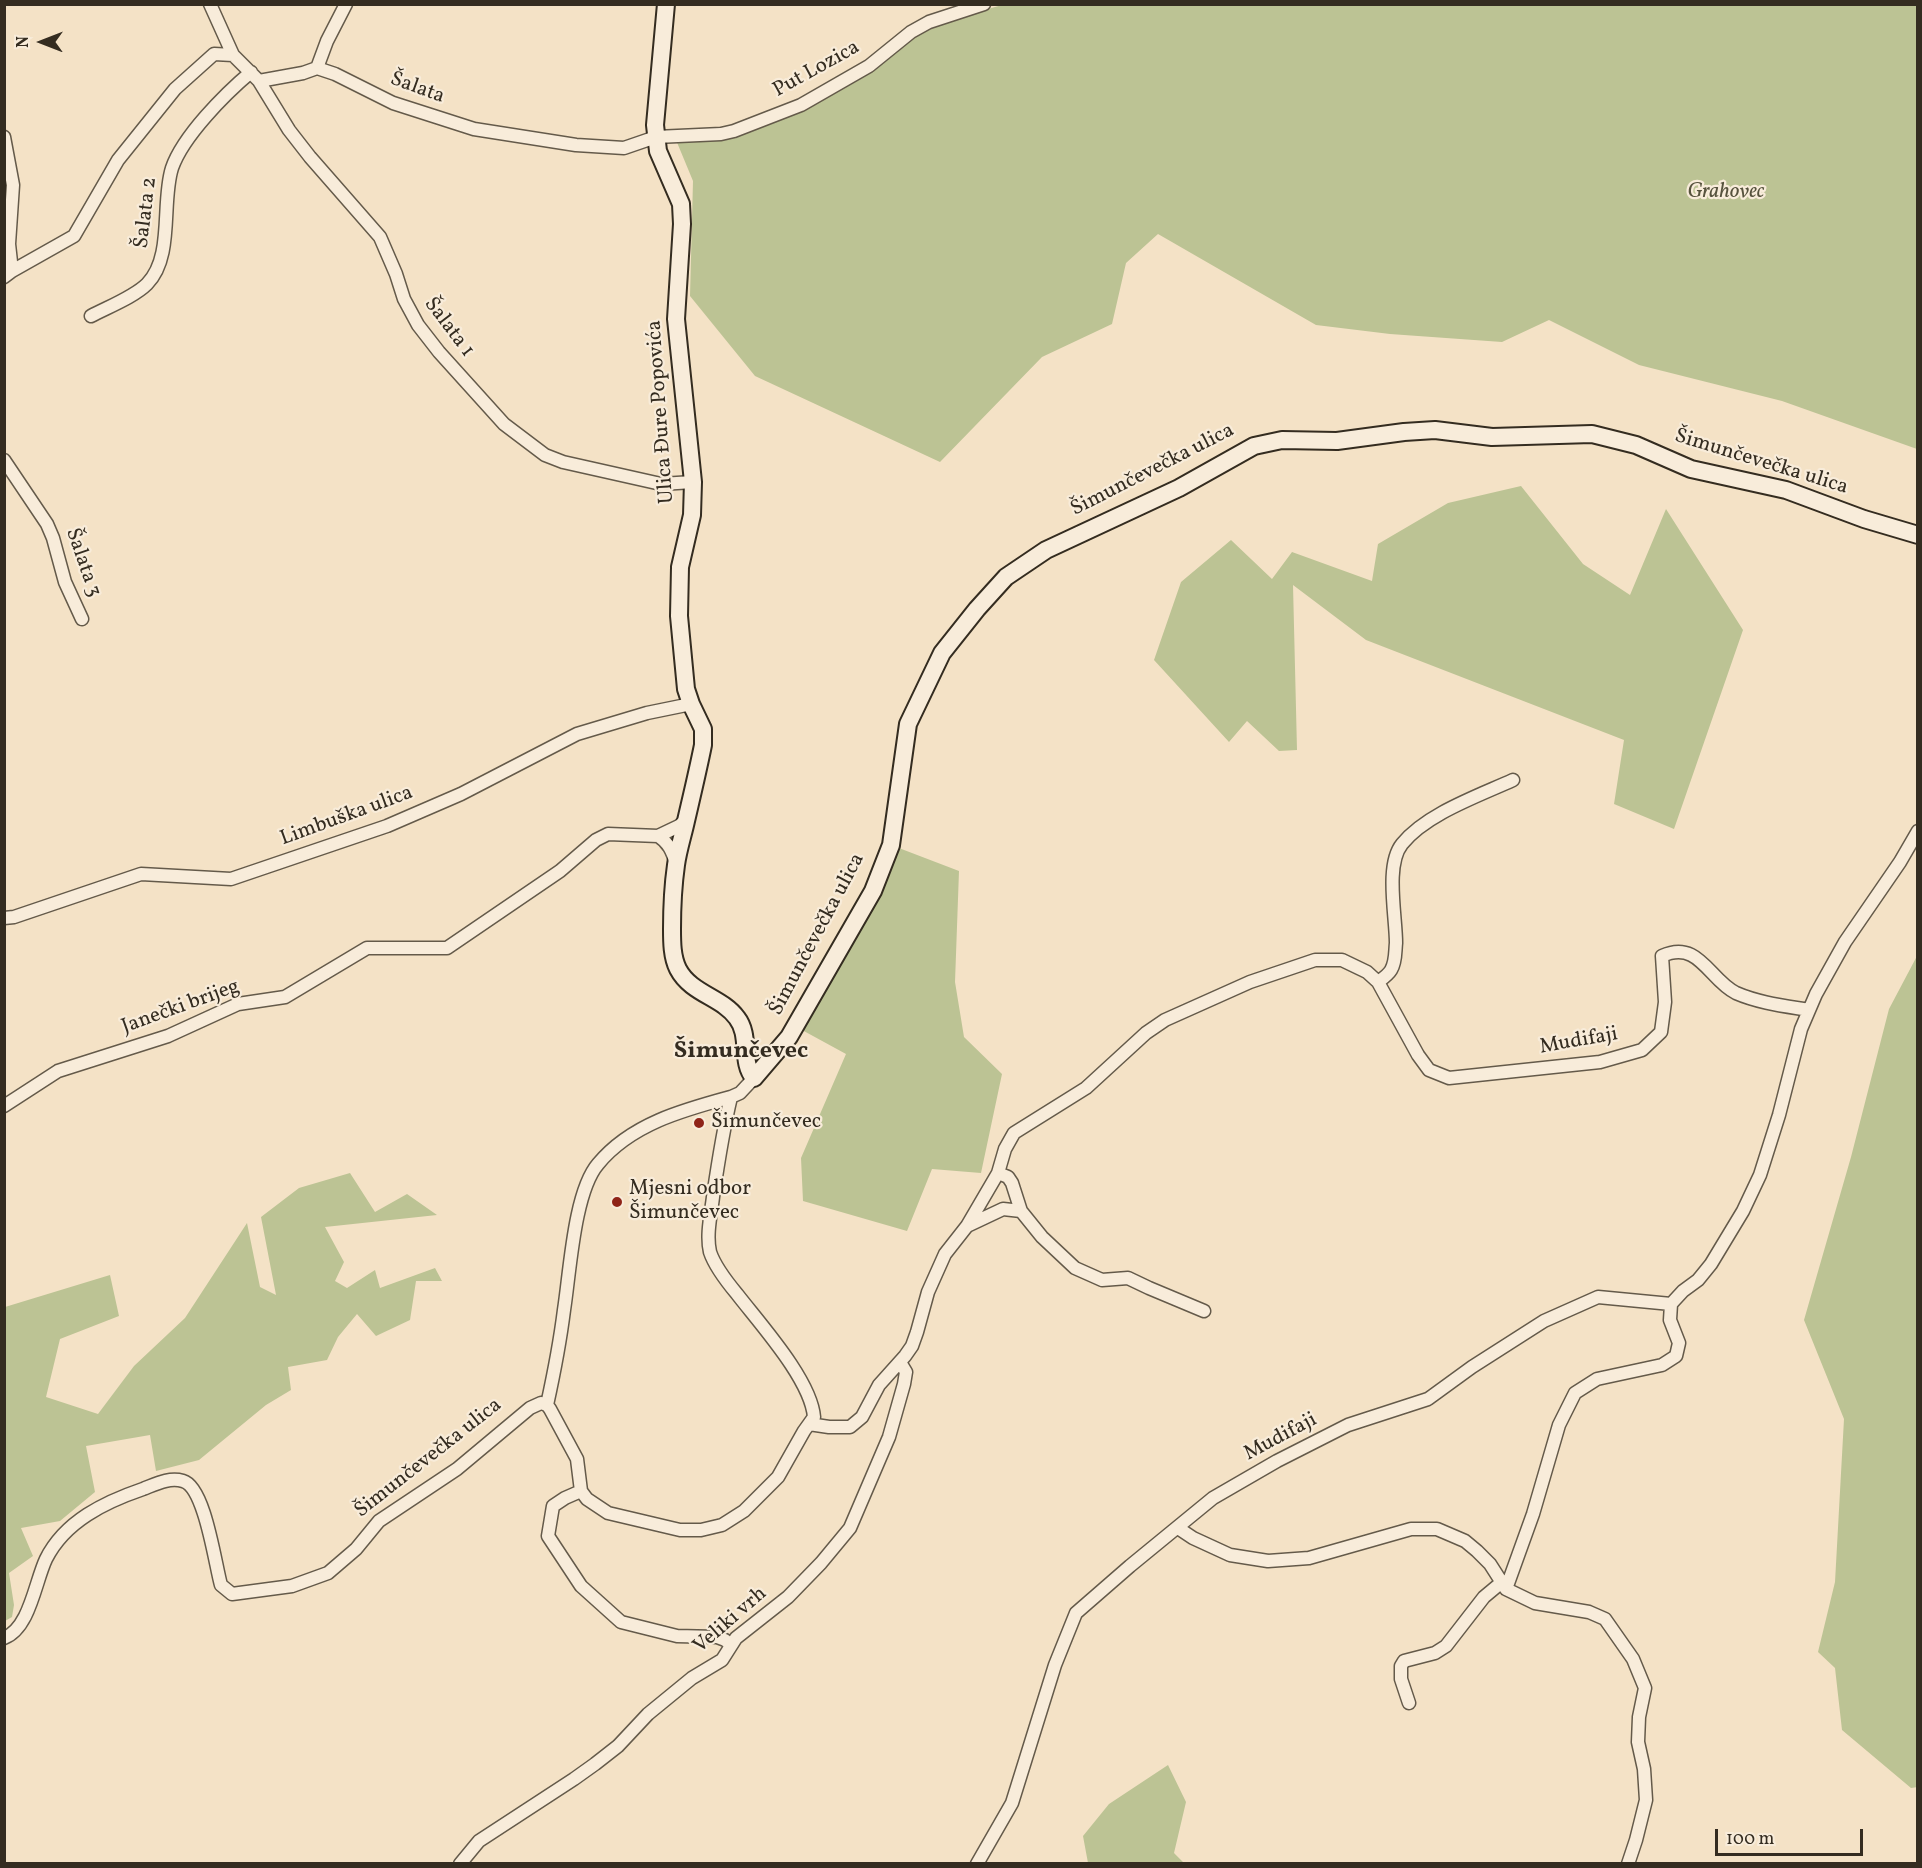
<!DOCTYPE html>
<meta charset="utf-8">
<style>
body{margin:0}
#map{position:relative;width:1922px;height:1868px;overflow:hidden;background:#f4e2c6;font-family:Vollkorn,serif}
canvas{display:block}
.frame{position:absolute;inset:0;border:6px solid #342c20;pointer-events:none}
.north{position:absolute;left:12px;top:12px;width:60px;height:60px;-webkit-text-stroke:4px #f8ecda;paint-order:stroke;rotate:270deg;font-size:16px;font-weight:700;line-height:24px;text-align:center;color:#342c20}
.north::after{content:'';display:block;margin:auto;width:21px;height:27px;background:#342c20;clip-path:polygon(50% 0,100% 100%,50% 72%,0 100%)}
.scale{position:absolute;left:1715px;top:1829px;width:148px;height:27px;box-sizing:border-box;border:3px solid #342c20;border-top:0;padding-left:8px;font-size:18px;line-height:21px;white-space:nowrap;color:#342c20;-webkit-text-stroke:4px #f8ecda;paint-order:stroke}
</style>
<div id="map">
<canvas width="1922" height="1868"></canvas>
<div class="frame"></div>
<div class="north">N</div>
<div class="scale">100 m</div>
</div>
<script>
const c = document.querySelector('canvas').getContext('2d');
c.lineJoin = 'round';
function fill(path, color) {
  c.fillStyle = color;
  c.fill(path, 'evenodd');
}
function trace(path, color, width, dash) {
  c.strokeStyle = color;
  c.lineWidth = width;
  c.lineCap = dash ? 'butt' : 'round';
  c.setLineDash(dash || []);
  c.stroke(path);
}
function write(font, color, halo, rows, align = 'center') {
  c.font = font + ' Vollkorn,serif';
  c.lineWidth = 4.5;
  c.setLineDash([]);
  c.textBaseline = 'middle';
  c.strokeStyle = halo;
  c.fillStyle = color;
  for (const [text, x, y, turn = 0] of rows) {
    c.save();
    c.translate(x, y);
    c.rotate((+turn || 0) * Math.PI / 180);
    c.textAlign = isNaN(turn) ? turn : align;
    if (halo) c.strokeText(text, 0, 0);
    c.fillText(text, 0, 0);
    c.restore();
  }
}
fill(new Path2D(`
 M 1002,5 L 1917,5 L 1917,449 L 1782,401 L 1639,365 L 1549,320 L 1502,342 L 1390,334 L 1316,325 L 1158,234 L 1126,263 L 1112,324 L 1042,357 L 940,462 L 755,376 L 690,296 L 693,181 L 676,140 L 732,137 L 946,18 L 988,9 Z
 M 1521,486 L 1583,564 L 1630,595 L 1666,509 L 1743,630 L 1674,829 L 1614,804 L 1624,740 L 1366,640 L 1293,585 L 1297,750 L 1279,751 L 1247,721 L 1229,742 L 1154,660 L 1181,582 L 1231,540 L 1272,579 L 1292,552 L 1372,581 L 1378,544 L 1448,503 Z
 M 891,845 L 959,871 L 955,982 L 964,1037 L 1002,1074 L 981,1173 L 932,1169 L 907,1231 L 803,1201 L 801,1158 L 846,1054 L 802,1030 Z
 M 1917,956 L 1918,1787 L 1911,1788 L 1842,1730 L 1835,1668 L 1818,1652 L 1835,1582 L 1844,1419 L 1804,1320 L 1851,1157 L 1889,1009 Z
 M 350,1173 L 375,1212 L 407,1194 L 437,1215 L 325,1227 L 344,1262 L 335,1281 L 347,1288 L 375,1270 L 380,1288 L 435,1268 L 442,1281 L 416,1281 L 410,1320 L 376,1336 L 357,1314 L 338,1337 L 327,1360 L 288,1367 L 291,1390 L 266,1405 L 199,1460 L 156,1471 L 150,1435 L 86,1446 L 95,1492 L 60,1521 L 21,1528 L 33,1556 L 9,1573 L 14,1605 L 12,1617 L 5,1621 L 5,1307 L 110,1275 L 119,1316 L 60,1339 L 46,1397 L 98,1414 L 134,1366 L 185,1318 L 247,1223 L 260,1287 L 276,1295 L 261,1217 L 299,1188 Z
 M 1168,1765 L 1186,1802 L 1174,1853 L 1184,1863 L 1088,1863 L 1083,1836 L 1109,1804 Z`), '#bcc394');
const street = new Path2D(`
 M 210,4 L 233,55 L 259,81 L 303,73 L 317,68 L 335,74 L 393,103 L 474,129 L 576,145 L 624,148 L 656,137 L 721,134 L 734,131 L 801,105 L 869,66 L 911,32 L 929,22 L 984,4
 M 317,68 L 327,41 L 346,4
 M 259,81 L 289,130 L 310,157 L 380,237 L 396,274 L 404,299 L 418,325 L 439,352 L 504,424 L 545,455 L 563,462 L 661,484 L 693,482
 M 4,137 L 13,185 L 9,244 L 12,271
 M 4,277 L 12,271 L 74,236 L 118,160 L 175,89 L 214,54 L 233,55
 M 91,316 C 108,307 134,297 147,284 C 174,257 161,202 172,168 C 183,136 225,94 251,72
 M 4,460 L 47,524 L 53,538 L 65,582 L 82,619
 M 658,836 L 679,826 L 687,819
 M 4,918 L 14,917 L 141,874 L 231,879 L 387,826 L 461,794 L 577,734 L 647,713 L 691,704
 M 1378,982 L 1418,1055 L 1429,1070 L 1449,1078 L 1600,1062 L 1642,1050 L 1661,1032 L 1665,1002 L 1662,956 C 1699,939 1709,980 1736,993 C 1759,1003 1785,1006 1809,1010
 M 4,1106 L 58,1071 L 168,1036 L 238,1004 L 285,997 L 367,948 L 447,948 L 560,871 L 596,840 L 608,834 L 658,836 C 669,843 672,851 676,863
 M 998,1173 L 1008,1177 L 1012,1183 L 1021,1211 L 1042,1237 L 1075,1268 L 1102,1280 L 1128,1278 L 1149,1288 L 1204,1311
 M 967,1226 L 1003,1209 L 1021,1211
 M 547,1405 C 554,1373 560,1342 564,1310 C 570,1272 574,1192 598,1164 C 631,1124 683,1110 731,1097 L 740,1093 L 754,1078
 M 809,1424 L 829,1427 L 850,1427 L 862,1417 L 879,1385 L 905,1356 L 912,1346 L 917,1332 L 928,1292 L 945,1254 L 967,1226 L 998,1173 L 1005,1149 L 1014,1133 L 1086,1088 L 1146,1033 L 1165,1020 L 1250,982 L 1315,960 L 1342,960 L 1367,972 L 1378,982 C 1382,979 1388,975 1391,970 C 1396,962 1395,952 1396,943 C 1396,916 1385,865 1402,844 C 1426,814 1478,796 1513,780
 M 581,1491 L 565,1498 L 553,1506 L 548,1536 L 581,1586 L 621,1622 L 677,1636 L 717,1637 L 725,1640 L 731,1645
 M 1178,1528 L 1193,1538 L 1230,1555 L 1268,1561 L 1309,1558 L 1411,1529 L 1437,1529 L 1465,1541 L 1477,1551 L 1490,1564 L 1506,1589 L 1535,1603 L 1589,1612 L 1605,1619 L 1633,1659 L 1645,1688 L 1639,1717 L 1638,1742 L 1644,1769 L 1646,1800 L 1636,1840 L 1628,1864
 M 1506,1589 L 1533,1514 L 1559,1425 L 1575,1393 L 1597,1379 L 1662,1365 L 1676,1356 L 1679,1343 L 1670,1320 L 1671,1304 L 1683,1291 L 1698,1280 L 1711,1264 L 1743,1211 L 1760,1175 L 1779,1115 L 1801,1029 L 1816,994 L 1845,942 L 1900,862 L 1918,831
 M 4,1638 C 30,1628 35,1582 46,1559 C 65,1521 105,1502 143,1489 C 156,1484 169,1477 183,1481 C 205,1487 215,1564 221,1585 L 232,1594 L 292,1586 L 328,1573 L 356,1549 L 379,1521 L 457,1469 L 530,1408 L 541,1403 L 547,1405 L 550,1409 L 577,1459 L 581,1491 L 587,1499 L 608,1513 L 680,1530 L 701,1530 L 722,1525 L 744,1511 L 778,1477 L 804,1431 L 814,1417 C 811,1380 761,1325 737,1294 C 727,1282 715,1267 710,1252 C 706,1235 711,1214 713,1197 C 718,1163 723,1130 731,1097
 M 1409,1703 L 1401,1679 L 1401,1666 L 1404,1661 L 1435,1653 L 1446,1646 L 1484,1597 L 1502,1582
 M 460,1864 L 479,1841 L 574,1779 L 595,1764 L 618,1746 L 648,1714 L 692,1678 L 722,1660 L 736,1638 L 788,1597 L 821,1563 L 850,1528 L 889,1437 L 904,1384 L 906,1372 L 900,1362
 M 977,1864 L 1012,1803 L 1055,1665 L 1076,1613 L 1130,1566 L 1213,1498 L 1277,1461 L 1348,1425 L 1428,1399 L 1472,1367 L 1544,1321 L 1598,1297 L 1671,1304`);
const secondary = new Path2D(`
 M 666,4 L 655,125 L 658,151 L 681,204 L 682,224 L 676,319 L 693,482 L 692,515 L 680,567 L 679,616 L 686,689 L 691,704 L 703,729 L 703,745 C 698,770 692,795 686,821 C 683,835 678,850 676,865 C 673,886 672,908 672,929 C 672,942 672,957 678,969 C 691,994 722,997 737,1018 C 751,1036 740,1062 754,1078 L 789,1037 L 873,891 L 891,845 L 908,724 L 942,653 L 977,609 L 1006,577 L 1046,550 L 1179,488 L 1254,446 L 1282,440 L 1337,441 L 1404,432 L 1435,430 L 1492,437 L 1592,434 L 1636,445 L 1691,469 L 1786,490 L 1864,519 L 1918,535`);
trace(street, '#645a4a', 15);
trace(secondary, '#342c20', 20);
trace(street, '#f8ecda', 12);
trace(secondary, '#f8ecda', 16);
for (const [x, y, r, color] of [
 [699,1123,6,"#8f2418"],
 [617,1202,6,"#8f2418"]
]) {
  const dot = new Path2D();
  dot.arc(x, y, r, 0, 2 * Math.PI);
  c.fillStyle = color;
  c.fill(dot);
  trace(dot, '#f8ecda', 2);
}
write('21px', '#342c20', '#f8ecda', [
 ["Put Lozica",817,70,-29],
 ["Šalata",417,89,20],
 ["Šalata 2",147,213,-83],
 ["Šalata 1",448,328,53],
 ["Ulica Đure Popovića",662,412,-94],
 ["Šimunčevečka ulica",1761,463,17],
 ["Šimunčevečka ulica",1153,471,-27],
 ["Šalata 3",82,563,71],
 ["Limbuška ulica",347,817,-20],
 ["Šimunčevečka ulica",818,935,-62],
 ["Janečki brijeg",181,1008,-20],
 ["Mudifaji",1579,1042,-10],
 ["Mudifaji",1281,1438,-28],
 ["Šimunčevečka ulica",429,1459,-38],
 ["Veliki vrh",731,1621,-41]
]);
write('italic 21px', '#56523d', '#f8ecda', [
 ["Grahovec",1726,193]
]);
write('21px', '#342c20', '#f8ecda', [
 ["Šimunčevec",711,1123],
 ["Mjesni odbor",629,1190],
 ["Šimunčevec",629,1214]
], 'left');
write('bold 24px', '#342c20', '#f8ecda', [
 ["Šimunčevec",741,1053]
]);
</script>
